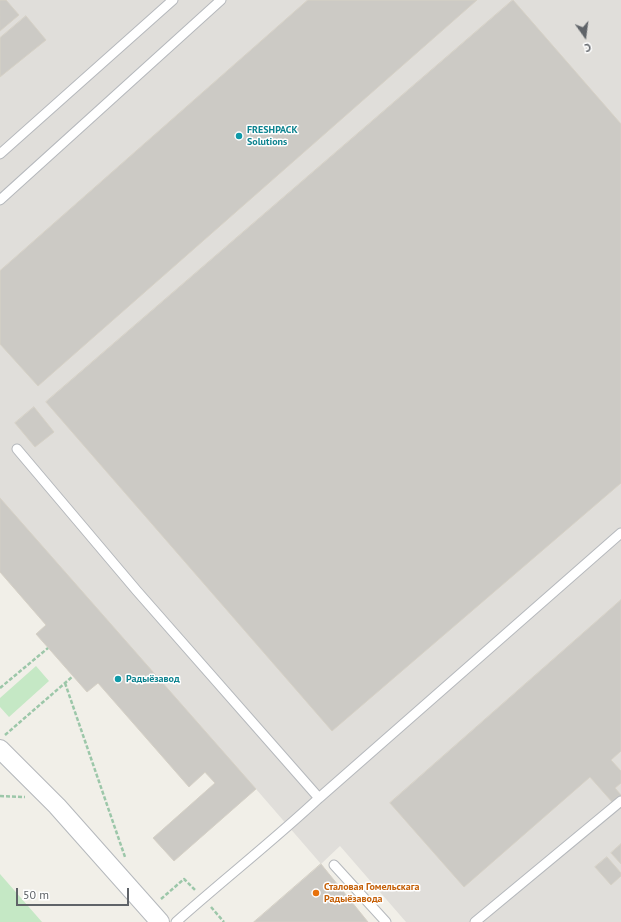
<!DOCTYPE html>
<meta charset="utf-8">
<style>
body{margin:0}
#map{position:relative;width:621px;height:922px;overflow:hidden;background:#f1efe8;font-family:"PT Sans",sans-serif}
canvas{display:block}
.north{position:absolute;left:565px;top:16px;width:40px;height:40px;-webkit-text-stroke:3px #fff;paint-order:stroke;rotate:166deg;font-size:11px;font-weight:700;line-height:16px;text-align:center;color:#5f6368}
.north::after{content:'';display:block;margin:auto;width:14px;height:18px;background:#5f6368;clip-path:polygon(50% 0,100% 100%,50% 72%,0 100%)}
.scale{position:absolute;left:16px;top:888px;width:113px;height:18px;box-sizing:border-box;border:2px solid #5f6368;border-top:0;padding-left:5px;font-size:12px;line-height:14px;white-space:nowrap;color:#5f6368;-webkit-text-stroke:3px #fff;paint-order:stroke}
</style>
<div id="map">
<canvas width="621" height="922"></canvas>
<div class="north">С</div>
<div class="scale">50 m</div>
</div>
<script>
const c = document.querySelector('canvas').getContext('2d');
c.lineJoin = 'round';
function fill(path, color) {
  c.fillStyle = color;
  c.fill(path, 'evenodd');
}
function trace(path, color, width, dash) {
  c.strokeStyle = color;
  c.lineWidth = width;
  c.lineCap = dash ? 'butt' : 'round';
  c.setLineDash(dash || []);
  c.stroke(path);
}
function write(font, color, halo, rows, align = 'center') {
  c.font = font + ' "PT Sans",sans-serif';
  c.lineWidth = 3;
  c.setLineDash([]);
  c.textBaseline = 'middle';
  c.strokeStyle = halo;
  c.fillStyle = color;
  for (const [text, x, y, turn = 0] of rows) {
    c.save();
    c.translate(x, y);
    c.rotate((+turn || 0) * Math.PI / 180);
    c.textAlign = isNaN(turn) ? turn : align;
    if (halo) c.strokeText(text, 0, 0);
    c.fillText(text, 0, 0);
    c.restore();
  }
}
fill(new Path2D(`
 M 0,0 L 621,0 L 621,922 L 406,922 L 340,846 L 321,864 L 256,789 L 174,861 L 153,838 L 215,783 L 205,773 L 189,787 L 98,683 L 87,692 L 36,634 L 46,625 L 0,572 Z`), '#e0deda');
fill(new Path2D(`
 M 36,666 L 49,681 L 9,717 L 0,707 L 0,698 Z
 M 0,874 L 42,922 L 0,922 Z`), '#c5e8c5');
const building = new Path2D(`
 M 0,0 L 6,0 L 19,15 L 0,31 Z
 M 308,0 L 477,0 L 38,386 L 0,344 L 0,271 Z
 M 513,0 L 621,124 L 621,483 L 332,731 L 46,402 Z
 M 26,16 L 46,40 L 0,77 L 0,38 Z
 M 34,407 L 54,432 L 35,447 L 15,423 Z
 M 0,498 L 256,789 L 174,861 L 153,838 L 215,783 L 205,772 L 189,787 L 98,683 L 87,692 L 36,634 L 46,625 L 0,572 Z
 M 621,600 L 621,751 L 611,760 L 621,771 L 621,783 L 615,788 L 621,795 L 621,796 L 613,803 L 590,777 L 464,887 L 390,803 Z
 M 621,844 L 621,864 L 611,853 Z
 M 607,857 L 621,873 L 621,876 L 611,885 L 595,867 Z
 M 321,864 L 368,922 L 254,922 Z`);
fill(building, '#cccac5');
trace(building, '#d6d1c6', 1);
const service = new Path2D(`
 M 0,154 L 173,0
 M 0,200 L 221,0
 M 17,449 L 137,591 L 319,798
 M 334,865 L 386,922
 M 176,922 C 223,880 273,841 319,798 L 621,533
 M 475,922 L 621,801`);
const minor = new Path2D(`
 M 0,749 L 57,806 L 160,922`);
trace(service, '#b5b8bc', 11);
trace(minor, '#b5b8bc', 20);
trace(new Path2D(`
 M 65,683 L 125,857
 M 0,688 L 48,648
 M 5,735 L 65,683 L 73,676
 M 0,796 L 25,797
 M 161,899 L 184,879 L 195,890
 M 211,907 L 224,922`), '#9cc7a9', 2.5, [4, 2]);
trace(service, '#fff', 9);
trace(minor, '#fff', 18);
for (const [x, y, r, color] of [
 [239,136,4,"#0f9aa8"],
 [118,679,4,"#0f9aa8"],
 [316,893,4,"#e8710a"]
]) {
  const dot = new Path2D();
  dot.arc(x, y, r, 0, 2 * Math.PI);
  c.fillStyle = color;
  c.fill(dot);
  trace(dot, '#fff', 1.5);
}
write('bold 10px', '#0d838f', '#fff', [
 ["FRESHPACK",247,130],
 ["Solutions",247,142],
 ["Радыёзавод",126,679]
], 'left');
write('bold 10px', '#c56008', '#fff', [
 ["Сталовая Гомельскага",324,887],
 ["Радыёзавода",324,899]
], 'left');
</script>
